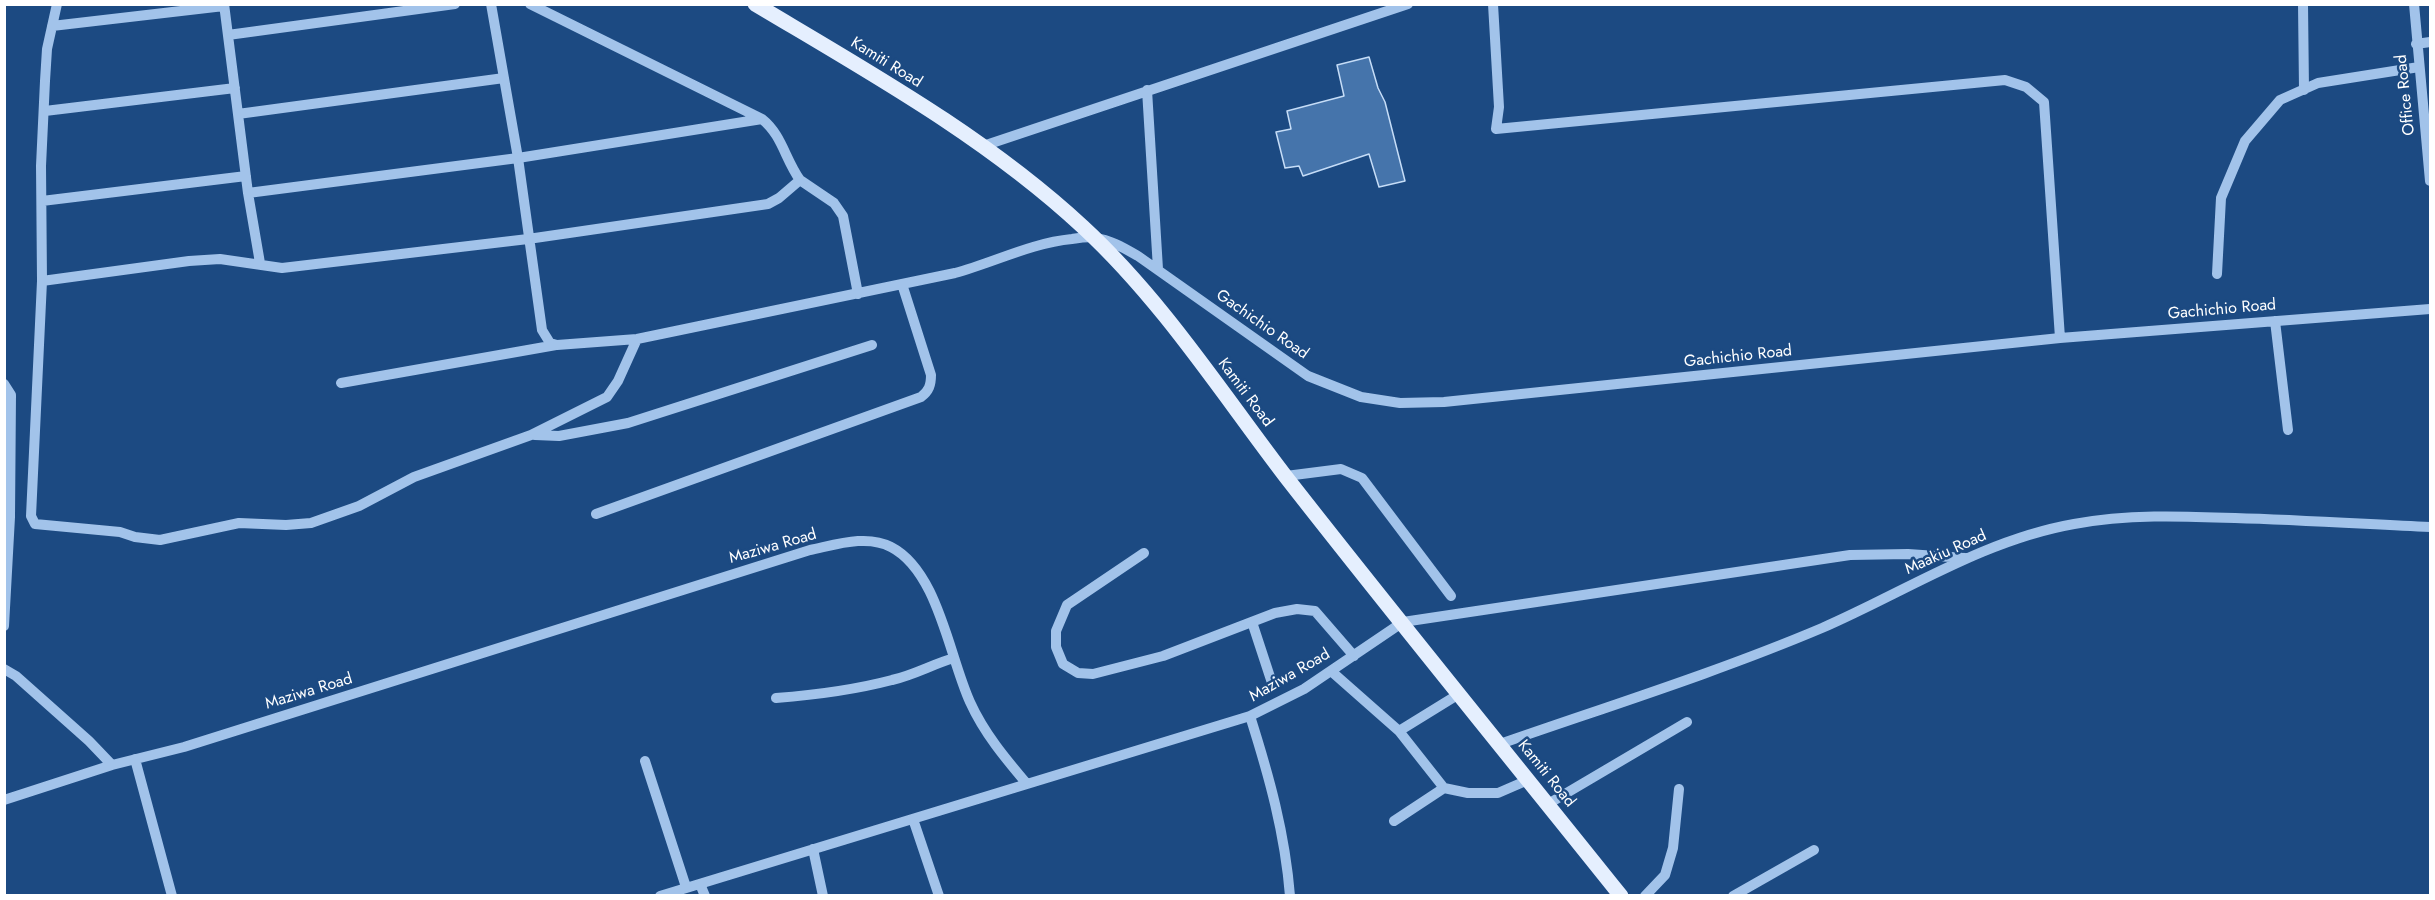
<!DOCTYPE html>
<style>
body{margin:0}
#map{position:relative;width:2435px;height:900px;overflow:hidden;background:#1c4a82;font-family:Jost,sans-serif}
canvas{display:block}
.frame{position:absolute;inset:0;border:6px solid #fff;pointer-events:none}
</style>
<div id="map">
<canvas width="2435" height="900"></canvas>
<div class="frame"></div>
</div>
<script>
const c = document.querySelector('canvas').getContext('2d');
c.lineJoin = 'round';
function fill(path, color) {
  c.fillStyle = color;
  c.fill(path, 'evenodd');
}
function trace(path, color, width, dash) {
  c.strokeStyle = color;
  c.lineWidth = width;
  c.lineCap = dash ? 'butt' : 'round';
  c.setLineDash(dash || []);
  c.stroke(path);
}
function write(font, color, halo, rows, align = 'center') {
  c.font = font + ' Jost,sans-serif';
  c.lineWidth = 5;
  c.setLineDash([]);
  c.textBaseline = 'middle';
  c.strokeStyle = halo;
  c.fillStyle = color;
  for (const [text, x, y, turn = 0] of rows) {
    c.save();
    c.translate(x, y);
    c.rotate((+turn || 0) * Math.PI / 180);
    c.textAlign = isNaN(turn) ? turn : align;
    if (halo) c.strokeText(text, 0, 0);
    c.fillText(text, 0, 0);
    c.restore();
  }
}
const building = new Path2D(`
 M 1369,57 L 1378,88 L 1385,102 L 1405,181 L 1379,187 L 1369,154 L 1303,176 L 1299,166 L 1285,168 L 1276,132 L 1291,129 L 1287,111 L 1344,96 L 1337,65 Z`);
fill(building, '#4574ab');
trace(building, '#c6ddf7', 1.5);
trace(new Path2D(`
 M 57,4 L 47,49 L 45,81 L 41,166 L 42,281 L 31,516 L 35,524 L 120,532 L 135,537 L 160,540 L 239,523 L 286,525 L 311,523 L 359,506 L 414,477 L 531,435 L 607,397 L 618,381 L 637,339
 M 224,4 L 248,193 L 260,263
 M 491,4 L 518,158 L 542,330 L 550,343 L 557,345 L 637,339 L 955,273 C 995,262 1031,243 1072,239 C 1079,238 1088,236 1095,238 C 1111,240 1124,248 1138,256 L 1308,376 L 1361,397 L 1400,403 L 1444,402 L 2060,338 L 2430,309
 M 1493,4 L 1499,107 L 1496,129 L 2005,80 L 2026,87 L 2044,102 L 2060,338
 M 2303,4 L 2304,90
 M 2414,4 L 2430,181
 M 52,26 L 224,6
 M 228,35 L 455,4
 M 2416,44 L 2430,42
 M 1147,90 L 1158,269
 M 45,111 L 235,88
 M 238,114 L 504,78
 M 983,146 L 1408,4
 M 800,180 L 834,203 L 843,216 L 858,294
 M 248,193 L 518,158 L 762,119
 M 42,201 L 246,176
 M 2217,274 L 2221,198 L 2245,141 L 2280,100 L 2318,83 L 2419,67
 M 42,281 L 189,261 L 220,259 L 282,268 L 528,239 L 768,204 L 779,198 L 800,180 C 785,159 782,135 762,119 L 530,4
 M 2275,321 L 2288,430
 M 341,383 L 556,345
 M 4,384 L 11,395 L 10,517 L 4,626
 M 535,435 L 559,436 L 628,423 L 872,345
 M 1286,476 L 1341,469 L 1362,478 L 1451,596
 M 596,514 L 921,397 C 929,391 931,385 931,375 L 902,284
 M 1144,553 L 1067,605 L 1056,631 L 1056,647 L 1063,664 L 1078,673 L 1093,674 L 1163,656 L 1275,613 L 1297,609 L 1315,611 L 1354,656
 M 1252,622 L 1273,686
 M 4,669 L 16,676 L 89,741 L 112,765
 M 1331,671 L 1399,731 L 1444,788 L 1468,793 L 1498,793 L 1528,780
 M 776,698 C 815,695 854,690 892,680 C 914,675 933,664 954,658
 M 1250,716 C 1269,776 1285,833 1290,896
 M 1399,731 L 1459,694
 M 1500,744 C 1606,707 1718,672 1822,628 C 1905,592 1983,540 2074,524 C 2127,514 2181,516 2235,518 C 2300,520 2365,524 2430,527
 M 135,759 L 172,896
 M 645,761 L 686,887
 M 4,800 L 112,765 L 184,747 L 810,550 C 835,545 867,534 891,547 C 938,571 949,656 970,702 C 984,733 1005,758 1027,784 L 1250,716 L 1304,689 L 1403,622 L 1850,555 L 1908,554 L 1965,558
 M 1548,804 L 1687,722
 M 913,819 L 939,896
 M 1394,821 L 1444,788
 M 813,849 L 823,896
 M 700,884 L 705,896
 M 660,896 L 1027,784
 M 1645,896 L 1665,875 L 1673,848 L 1679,789
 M 1733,896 L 1814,850`), '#a2c3ea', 10);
trace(new Path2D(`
 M 755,4 C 869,72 986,137 1083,227 C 1162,300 1221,392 1286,477 C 1396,618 1509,756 1621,896`), '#e5effe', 15);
write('16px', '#fff', '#1c4a82', [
 ["Kamiti Road",886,63,32],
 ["Office Road",2406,95,-96],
 ["Gachichio Road",2222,310,-5],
 ["Gachichio Road",1262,325,35],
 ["Gachichio Road",1738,357,-6],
 ["Kamiti Road",1245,393,53],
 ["Maziwa Road",773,547,-16],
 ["Maakiu Road",1946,553,-24],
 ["Maziwa Road",1290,676,-30],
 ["Maziwa Road",309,692,-17],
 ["Kamiti Road",1546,774,51]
]);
</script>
